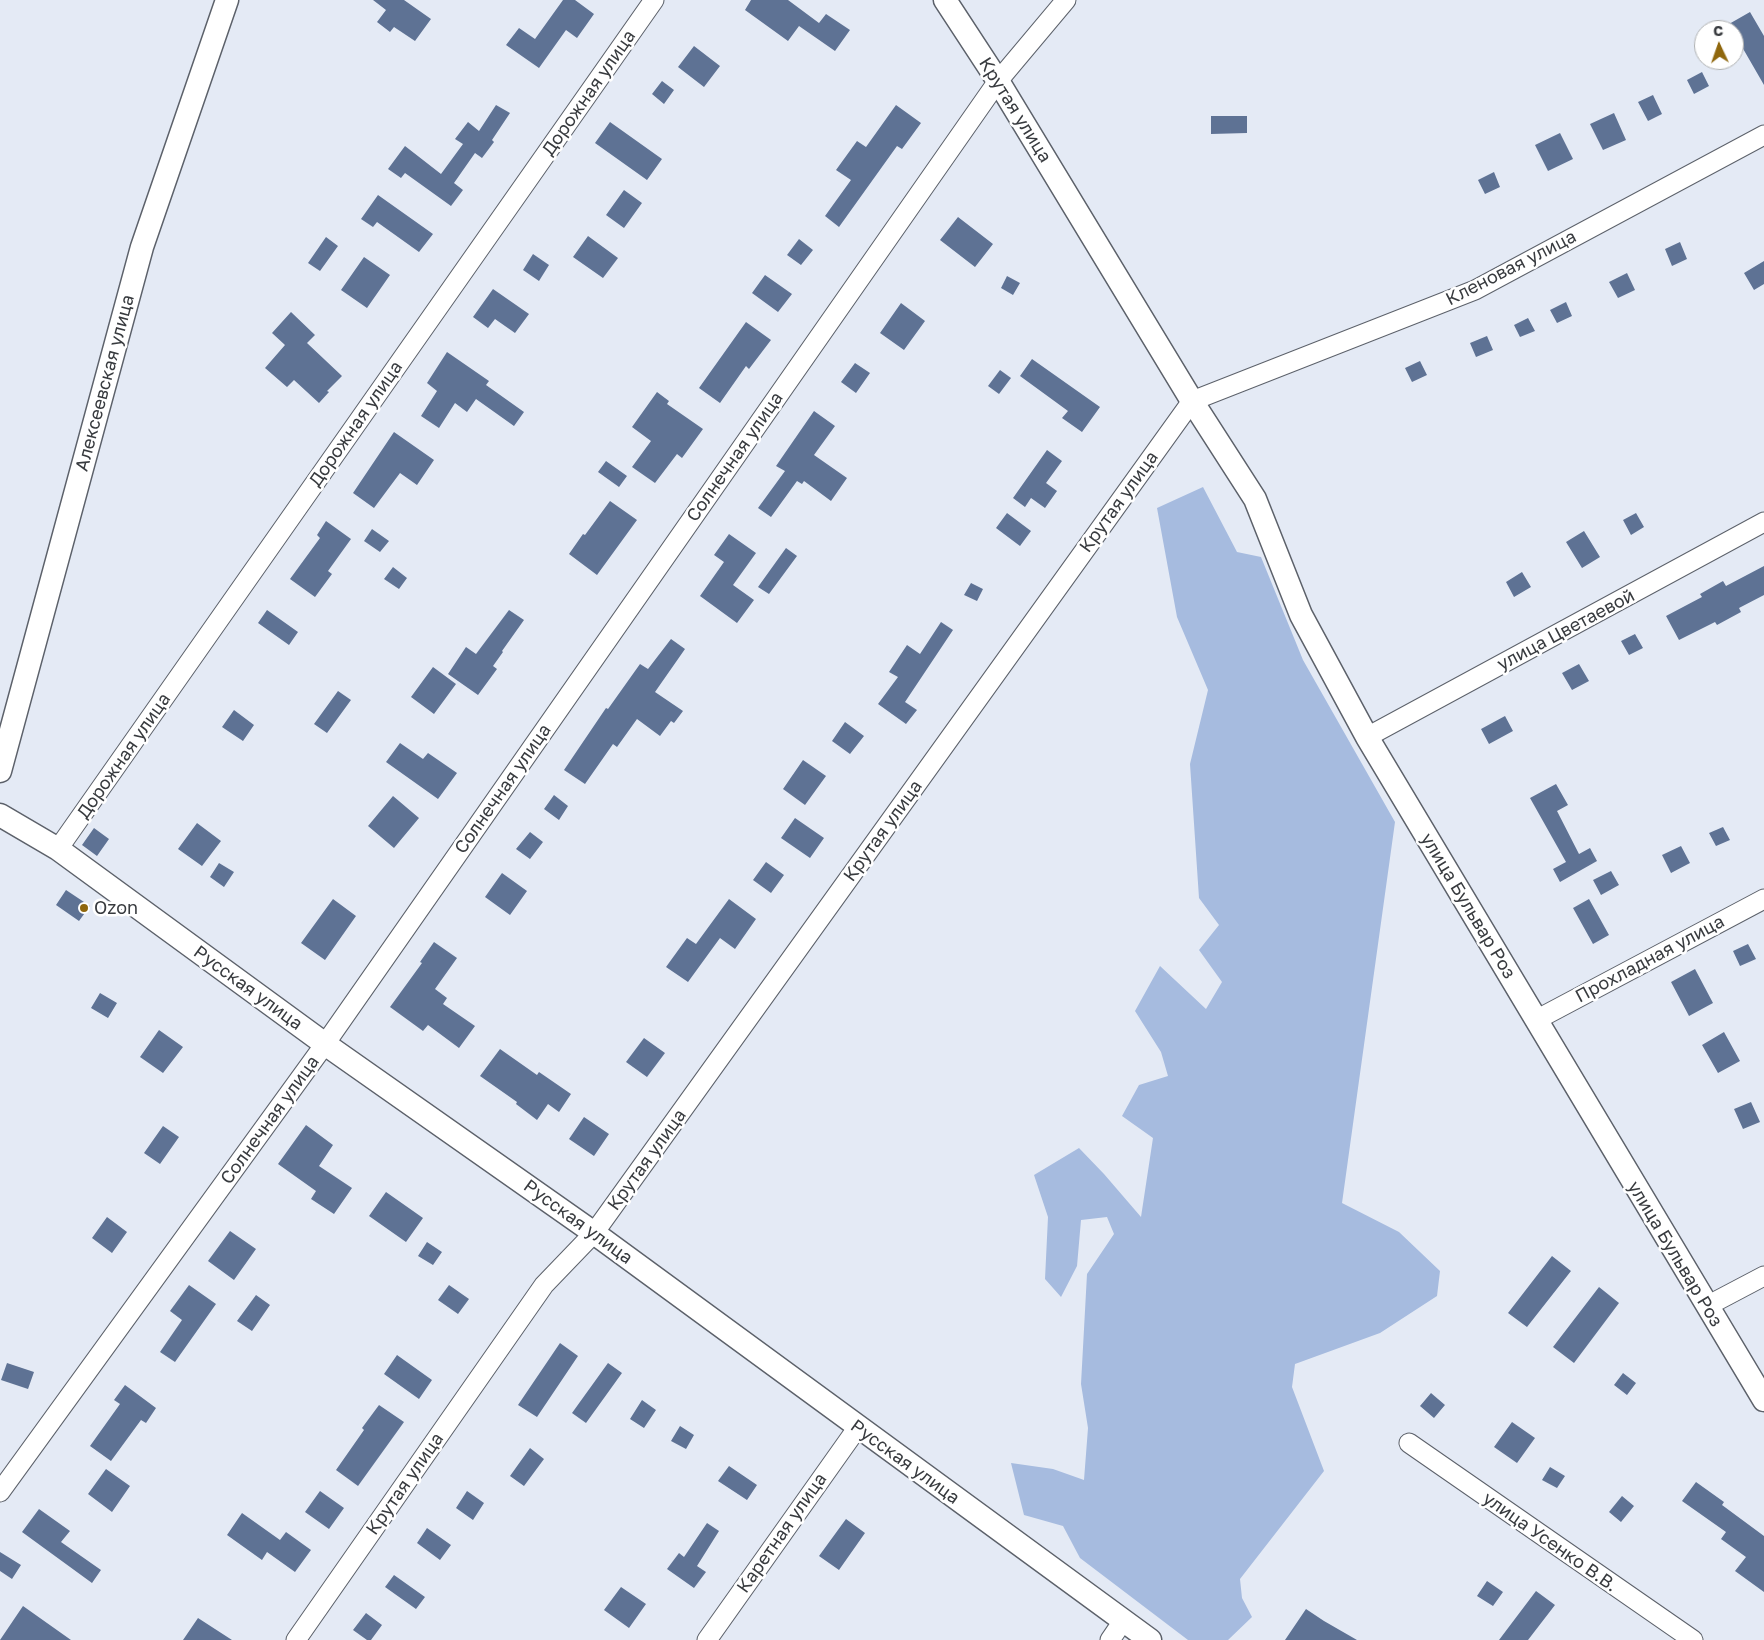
<!DOCTYPE html>
<meta charset="utf-8">
<style>
body{margin:0}
#map{position:relative;width:1764px;height:1640px;overflow:hidden;background:#e4eaf5;font-family:"Golos Text",sans-serif}
canvas{display:block}
.north{position:absolute;left:1694px;top:20px;width:50px;height:50px;box-sizing:border-box;background:#fff;border:1px solid #afb1b2;border-radius:50%;rotate:357deg;font-size:14px;font-weight:700;line-height:20px;text-align:center;color:#383b3f}
.north::after{content:'';display:block;margin:auto;width:18px;height:22px;background:#8f670d;clip-path:polygon(50% 0,100% 100%,50% 72%,0 100%)}
</style>
<div id="map">
<canvas width="1764" height="1640"></canvas>
<div class="north">С</div>
</div>
<script>
const c = document.querySelector('canvas').getContext('2d');
c.lineJoin = 'round';
function fill(path, color) {
  c.fillStyle = color;
  c.fill(path, 'evenodd');
}
function trace(path, color, width, dash) {
  c.strokeStyle = color;
  c.lineWidth = width;
  c.lineCap = dash ? 'butt' : 'round';
  c.setLineDash(dash || []);
  c.stroke(path);
}
function write(font, color, halo, rows, align = 'center') {
  c.font = font + ' "Golos Text",sans-serif';
  c.lineWidth = 5;
  c.setLineDash([]);
  c.textBaseline = 'middle';
  c.strokeStyle = halo;
  c.fillStyle = color;
  for (const [text, x, y, turn = 0] of rows) {
    c.save();
    c.translate(x, y);
    c.rotate((+turn || 0) * Math.PI / 180);
    c.textAlign = isNaN(turn) ? turn : align;
    if (halo) c.strokeText(text, 0, 0);
    c.fillText(text, 0, 0);
    c.restore();
  }
}
fill(new Path2D(`
 M 1203,487 L 1237,552 L 1261,557 L 1303,660 L 1395,822 L 1342,1203 L 1399,1232 L 1440,1271 L 1437,1296 L 1380,1333 L 1295,1364 L 1292,1387 L 1324,1471 L 1240,1579 L 1242,1598 L 1252,1617 L 1228,1640 L 1188,1640 L 1080,1558 L 1063,1526 L 1024,1515 L 1011,1463 L 1053,1469 L 1084,1480 L 1088,1428 L 1081,1384 L 1087,1274 L 1114,1234 L 1107,1217 L 1081,1220 L 1077,1266 L 1061,1297 L 1045,1279 L 1048,1217 L 1034,1175 L 1079,1148 L 1104,1174 L 1141,1217 L 1153,1138 L 1122,1116 L 1139,1085 L 1168,1076 L 1161,1052 L 1135,1011 L 1160,966 L 1206,1009 L 1222,982 L 1199,950 L 1219,925 L 1199,898 L 1190,764 L 1208,690 L 1177,617 L 1157,508 Z`), '#a6bbdf');
fill(new Path2D(`
 M 373,0 L 404,0 L 431,19 L 415,41 L 394,27 L 390,32 L 377,22 L 386,10 Z
 M 563,0 L 575,0 L 594,14 L 577,38 L 566,30 L 539,68 L 506,45 L 519,28 L 535,39 Z
 M 751,0 L 788,0 L 819,23 L 826,14 L 850,30 L 835,51 L 799,26 L 788,41 L 745,10 Z
 M 1750,12 L 1764,36 L 1764,85 L 1734,33 L 1734,30 L 1732,30 L 1729,24 Z
 M 694,46 L 720,66 L 704,87 L 678,67 Z
 M 1702,72 L 1709,86 L 1694,94 L 1687,80 Z
 M 662,81 L 674,90 L 664,104 L 652,94 Z
 M 1653,95 L 1662,114 L 1648,121 L 1638,102 Z
 M 496,105 L 510,113 L 492,140 L 494,142 L 482,158 L 475,153 L 454,183 L 463,190 L 451,206 L 405,173 L 401,178 L 388,169 L 405,146 L 441,174 L 463,144 L 455,139 L 468,122 L 479,131 Z
 M 896,105 L 921,123 L 902,149 L 897,146 L 839,227 L 825,216 L 851,180 L 836,170 L 857,141 L 866,147 Z
 M 1614,113 L 1626,140 L 1603,150 L 1590,124 Z
 M 1211,116 L 1247,116 L 1247,133 L 1211,134 Z
 M 610,122 L 662,159 L 647,180 L 595,143 Z
 M 1560,133 L 1573,159 L 1548,171 L 1535,145 Z
 M 1494,172 L 1500,187 L 1485,194 L 1478,180 Z
 M 624,190 L 642,203 L 624,228 L 606,215 Z
 M 378,195 L 433,234 L 419,252 L 377,222 L 373,227 L 361,219 Z
 M 958,217 L 993,244 L 975,267 L 940,240 Z
 M 588,236 L 618,258 L 603,278 L 573,257 Z
 M 326,237 L 338,246 L 320,271 L 308,263 Z
 M 799,239 L 813,250 L 801,265 L 787,255 Z
 M 1680,242 L 1687,259 L 1672,266 L 1665,249 Z
 M 533,254 L 549,265 L 539,281 L 523,270 Z
 M 364,257 L 390,275 L 367,308 L 341,290 Z
 M 1764,261 L 1764,284 L 1754,290 L 1744,273 Z
 M 1627,273 L 1635,290 L 1618,298 L 1609,282 Z
 M 765,275 L 792,294 L 778,312 L 752,293 Z
 M 1007,276 L 1020,283 L 1013,295 L 1001,288 Z
 M 493,289 L 529,314 L 515,333 L 495,319 L 488,328 L 473,317 Z
 M 1566,302 L 1572,316 L 1557,323 L 1550,310 Z
 M 901,303 L 925,321 L 904,350 L 880,333 Z
 M 291,312 L 315,335 L 307,343 L 342,376 L 327,391 L 329,392 L 319,403 L 294,380 L 287,387 L 265,368 L 285,345 L 272,333 Z
 M 1528,318 L 1535,331 L 1520,337 L 1514,325 Z
 M 746,322 L 771,340 L 749,369 L 746,366 L 720,403 L 699,388 Z
 M 1487,336 L 1493,350 L 1476,357 L 1470,343 Z
 M 447,352 L 489,381 L 486,385 L 524,412 L 514,426 L 476,399 L 467,412 L 455,403 L 439,428 L 421,416 L 437,391 L 427,383 Z
 M 1032,359 L 1100,407 L 1082,432 L 1062,418 L 1068,411 L 1020,376 Z
 M 1420,361 L 1427,375 L 1412,382 L 1405,368 Z
 M 855,363 L 870,373 L 856,393 L 841,382 Z
 M 1000,370 L 1011,378 L 999,394 L 988,386 Z
 M 657,392 L 669,401 L 667,404 L 703,429 L 682,458 L 677,454 L 655,483 L 632,467 L 651,441 L 632,427 Z
 M 814,411 L 835,426 L 814,455 L 847,478 L 831,501 L 804,481 L 802,484 L 797,481 L 771,517 L 758,508 L 785,471 L 776,466 Z
 M 394,432 L 434,460 L 417,485 L 400,473 L 374,508 L 353,493 Z
 M 1047,450 L 1062,461 L 1046,483 L 1057,491 L 1045,508 L 1031,498 L 1025,507 L 1013,498 Z
 M 606,461 L 627,476 L 619,487 L 598,472 Z
 M 610,501 L 637,520 L 597,575 L 569,554 L 583,534 L 585,535 Z
 M 1007,513 L 1031,531 L 1020,546 L 996,528 Z
 M 1636,513 L 1644,527 L 1631,535 L 1623,520 Z
 M 326,521 L 351,539 L 328,571 L 332,574 L 315,597 L 290,579 L 320,538 L 317,535 Z
 M 372,529 L 389,541 L 380,552 L 364,541 Z
 M 1584,531 L 1600,557 L 1582,568 L 1566,542 Z
 M 729,534 L 756,553 L 733,585 L 754,600 L 737,623 L 700,596 L 724,562 L 714,555 Z
 M 786,548 L 797,556 L 769,594 L 758,587 Z
 M 1764,566 L 1764,595 L 1739,608 L 1741,612 L 1717,625 L 1715,622 L 1679,640 L 1666,616 L 1702,597 L 1700,594 L 1723,581 L 1726,586 Z
 M 393,567 L 407,578 L 399,589 L 384,579 Z
 M 1522,572 L 1531,587 L 1514,597 L 1506,582 Z
 M 971,583 L 983,589 L 977,601 L 964,595 Z
 M 267,610 L 298,632 L 289,645 L 258,623 Z
 M 509,610 L 524,620 L 502,651 L 503,652 L 493,666 L 497,669 L 478,695 L 448,674 L 466,647 L 476,654 Z
 M 941,622 L 953,630 L 905,702 L 917,710 L 906,724 L 878,704 L 898,677 L 889,672 L 907,645 L 920,654 Z
 M 1635,634 L 1643,648 L 1629,655 L 1621,641 Z
 M 671,639 L 685,649 L 655,692 L 683,711 L 674,723 L 671,721 L 660,736 L 637,719 L 617,747 L 613,744 L 585,784 L 564,770 L 606,708 L 608,709 L 640,664 L 648,669 Z
 M 1579,664 L 1589,681 L 1572,690 L 1562,673 Z
 M 433,667 L 456,684 L 434,714 L 411,697 Z
 M 338,691 L 351,700 L 327,733 L 314,724 Z
 M 234,710 L 254,725 L 243,741 L 222,727 Z
 M 1505,716 L 1513,731 L 1489,744 L 1481,729 Z
 M 845,722 L 864,736 L 850,754 L 832,741 Z
 M 400,743 L 423,759 L 428,753 L 457,773 L 438,799 L 386,762 Z
 M 803,760 L 826,776 L 805,805 L 783,789 Z
 M 1556,784 L 1568,805 L 1557,811 L 1579,854 L 1590,848 L 1597,861 L 1560,882 L 1553,869 L 1566,862 L 1530,798 Z
 M 554,795 L 568,806 L 559,820 L 544,809 Z
 M 393,796 L 419,818 L 394,848 L 368,826 Z
 M 795,818 L 824,838 L 810,858 L 781,838 Z
 M 197,823 L 221,841 L 202,866 L 178,849 Z
 M 1723,827 L 1730,840 L 1716,846 L 1709,833 Z
 M 94,828 L 109,839 L 97,856 L 82,845 Z
 M 530,832 L 543,842 L 530,859 L 516,849 Z
 M 1681,846 L 1690,863 L 1671,873 L 1662,855 Z
 M 766,862 L 784,875 L 771,893 L 753,880 Z
 M 219,863 L 234,872 L 224,887 L 210,877 Z
 M 1611,871 L 1619,885 L 1601,895 L 1593,880 Z
 M 502,873 L 527,891 L 510,915 L 485,897 Z
 M 66,890 L 90,906 L 79,921 L 56,905 Z
 M 333,899 L 356,916 L 325,960 L 301,943 Z
 M 729,899 L 756,919 L 735,949 L 720,938 L 688,982 L 666,967 L 687,938 L 696,944 Z
 M 1589,899 L 1609,935 L 1593,944 L 1573,908 Z
 M 434,942 L 457,958 L 435,989 L 447,998 L 443,1004 L 475,1026 L 459,1048 L 428,1025 L 423,1031 L 390,1007 L 422,963 L 420,962 Z
 M 1748,944 L 1756,959 L 1740,966 L 1733,951 Z
 M 1695,969 L 1713,1003 L 1689,1016 L 1671,982 Z
 M 100,993 L 117,1003 L 108,1018 L 91,1008 Z
 M 159,1030 L 183,1047 L 163,1073 L 140,1057 Z
 M 1724,1032 L 1740,1061 L 1718,1073 L 1702,1045 Z
 M 644,1038 L 665,1053 L 647,1077 L 626,1062 Z
 M 500,1049 L 537,1075 L 539,1072 L 571,1094 L 559,1112 L 548,1104 L 537,1120 L 516,1104 L 517,1102 L 480,1076 Z
 M 1751,1102 L 1760,1122 L 1743,1129 L 1734,1109 Z
 M 584,1117 L 609,1134 L 594,1156 L 569,1139 Z
 M 306,1125 L 333,1145 L 319,1166 L 352,1188 L 334,1214 L 311,1199 L 316,1191 L 278,1164 Z
 M 163,1126 L 179,1137 L 160,1164 L 144,1153 Z
 M 386,1192 L 423,1218 L 406,1242 L 369,1216 Z
 M 107,1217 L 127,1232 L 112,1253 L 92,1238 Z
 M 230,1231 L 256,1249 L 234,1280 L 208,1261 Z
 M 427,1242 L 442,1252 L 433,1265 L 418,1256 Z
 M 1552,1256 L 1571,1271 L 1527,1327 L 1508,1313 Z
 M 189,1285 L 216,1304 L 175,1362 L 160,1352 L 182,1320 L 170,1311 Z
 M 449,1285 L 469,1299 L 458,1314 L 438,1300 Z
 M 1599,1287 L 1619,1303 L 1574,1363 L 1553,1347 Z
 M 256,1295 L 270,1305 L 252,1331 L 237,1321 Z
 M 560,1343 L 578,1356 L 537,1417 L 518,1405 Z
 M 397,1355 L 432,1380 L 419,1399 L 384,1374 Z
 M 7,1363 L 34,1372 L 28,1389 L 1,1380 Z
 M 608,1363 L 622,1373 L 586,1423 L 572,1413 Z
 M 1623,1373 L 1636,1383 L 1627,1395 L 1614,1385 Z
 M 125,1385 L 156,1408 L 146,1423 L 141,1420 L 111,1461 L 90,1446 L 120,1404 L 114,1400 Z
 M 1431,1393 L 1445,1405 L 1434,1418 L 1420,1406 Z
 M 642,1400 L 656,1410 L 644,1428 L 630,1419 Z
 M 379,1405 L 404,1422 L 358,1486 L 336,1470 L 364,1430 L 362,1428 Z
 M 1512,1422 L 1535,1438 L 1517,1463 L 1494,1447 Z
 M 680,1426 L 694,1435 L 686,1449 L 671,1441 Z
 M 530,1448 L 544,1459 L 524,1486 L 510,1476 Z
 M 729,1466 L 757,1485 L 747,1500 L 718,1481 Z
 M 1550,1467 L 1565,1476 L 1557,1488 L 1542,1480 Z
 M 106,1469 L 130,1486 L 112,1512 L 88,1494 Z
 M 1696,1482 L 1724,1502 L 1722,1505 L 1764,1536 L 1764,1592 L 1735,1571 L 1746,1557 L 1721,1539 L 1726,1532 L 1682,1501 Z
 M 320,1491 L 344,1508 L 329,1529 L 305,1512 Z
 M 467,1491 L 484,1503 L 473,1520 L 456,1508 Z
 M 1622,1496 L 1634,1506 L 1621,1522 L 1609,1512 Z
 M 39,1509 L 70,1531 L 61,1542 L 101,1570 L 92,1583 L 22,1532 Z
 M 242,1513 L 280,1540 L 286,1532 L 311,1550 L 295,1572 L 267,1552 L 262,1560 L 227,1535 Z
 M 846,1519 L 865,1533 L 839,1570 L 819,1556 Z
 M 707,1523 L 719,1531 L 697,1566 L 706,1572 L 694,1588 L 667,1569 L 679,1553 L 684,1557 Z
 M 427,1528 L 451,1545 L 440,1560 L 417,1543 Z
 M 0,1552 L 21,1565 L 12,1579 L 0,1571 Z
 M 394,1575 L 425,1597 L 416,1609 L 385,1587 Z
 M 1487,1581 L 1503,1592 L 1493,1606 L 1477,1596 Z
 M 621,1587 L 646,1604 L 629,1628 L 604,1610 Z
 M 1536,1591 L 1555,1605 L 1528,1640 L 1499,1640 Z
 M 23,1606 L 71,1640 L 0,1640 Z
 M 1306,1609 L 1324,1621 L 1357,1640 L 1285,1640 Z
 M 366,1613 L 382,1625 L 371,1640 L 367,1640 L 353,1630 Z
 M 198,1618 L 232,1640 L 183,1640 Z`), '#5e7294');
const minor = new Path2D(`
 M 1367,737 L 1764,522
 M 58,849 L 654,0
 M 1536,1020 L 1764,899
 M 1707,1306 L 1764,1276
 M 1409,1443 L 1693,1640
 M 0,1492 L 325,1044 L 998,81 L 1066,0
 M 296,1640 L 544,1285 L 594,1233 L 1192,401 L 1475,290 L 1764,135
 M 707,1640 L 858,1427
 M 1110,1640 L 1123,1621`);
const tertiary = new Path2D(`
 M 945,0 L 998,81 L 1192,401 L 1255,499 L 1301,615 L 1367,737 L 1764,1400
 M 0,771 L 142,247 L 227,0
 M 0,815 L 58,849 L 325,1044 L 594,1233 L 1150,1640`);
trace(minor, '#5c616a', 21);
trace(tertiary, '#5c616a', 25);
trace(minor, '#fff', 19);
trace(tertiary, '#fff', 22);
for (const [x, y, r, color] of [
 [84,908,5,"#8f670d"]
]) {
  const dot = new Path2D();
  dot.arc(x, y, r, 0, 2 * Math.PI);
  c.fillStyle = color;
  c.fill(dot);
  trace(dot, '#fff', 2);
}
write('18px', '#383b3f', '#fff', [
 ["Дорожная улица",589,93,-55],
 ["Крутая улица",1015,110,58],
 ["Кленовая улица",1511,268,-27],
 ["Алексеевская улица",105,383,-75],
 ["Дорожная улица",356,424,-55],
 ["Солнечная улица",735,457,-55],
 ["Крутая улица",1119,502,-54],
 ["улица Цветаевой",1566,630,-28],
 ["Дорожная улица",124,756,-55],
 ["Солнечная улица",503,789,-55],
 ["Крутая улица",883,831,-54],
 ["улица Бульвар Роз",1468,906,59],
 ["Прохладная улица",1650,959,-28],
 ["Русская улица",248,988,36],
 ["Солнечная улица",270,1120,-54],
 ["Крутая улица",647,1160,-54],
 ["Русская улица",578,1222,36],
 ["улица Бульвар Роз",1675,1254,59],
 ["Русская улица",905,1462,36],
 ["Крутая улица",405,1484,-55],
 ["Каретная улица",782,1533,-55],
 ["улица Усенко В.В.",1550,1542,35]
]);
write('18px', '#383b3f', '#fff', [
 ["Ozon",94,908]
], 'left');
</script>
